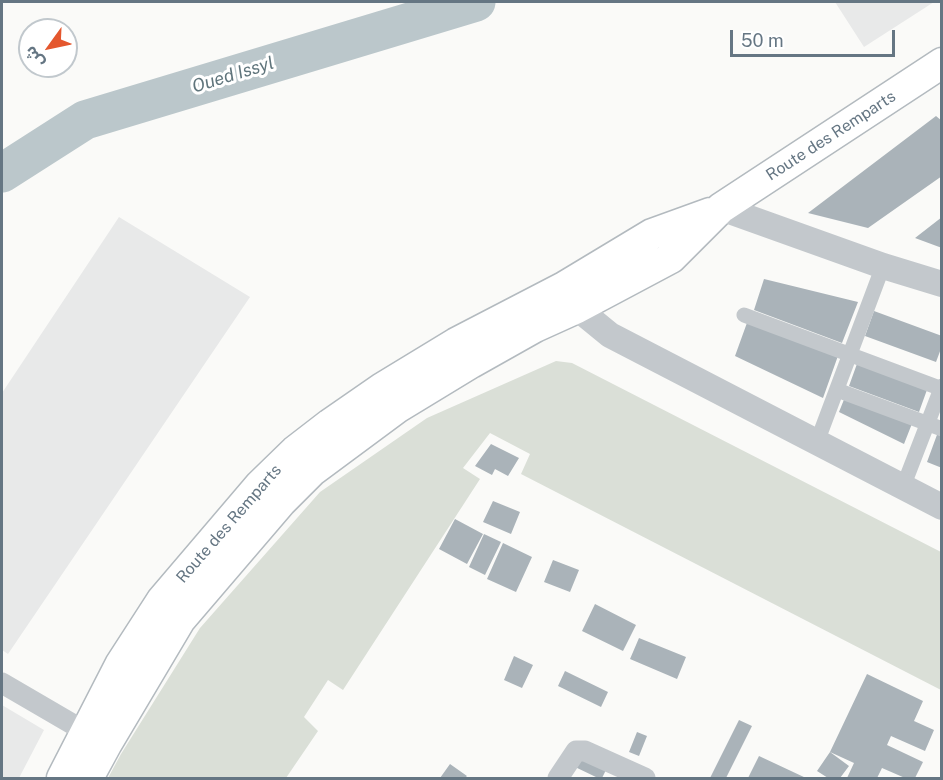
<!DOCTYPE html>
<meta charset="utf-8">
<style>
body{margin:0}
#map{position:relative;width:943px;height:780px;overflow:hidden;background:#fafaf8;font-family:"Public Sans","Noto Sans Arabic",sans-serif}
canvas{display:block}
.frame{position:absolute;inset:0;border:3px solid #657683;pointer-events:none}
.north{position:absolute;left:18px;top:18px;width:60px;height:60px;box-sizing:border-box;background:#fff;border:2px solid #c1c8cd;border-radius:50%;rotate:237deg;font-size:16px;font-weight:700;line-height:24px;text-align:center;color:#657683}
.north::after{content:'';display:block;margin:auto;width:21px;height:27px;background:#e4572e;clip-path:polygon(50% 0,100% 100%,50% 72%,0 100%)}
.scale{position:absolute;left:730px;top:30px;width:165px;height:27px;box-sizing:border-box;border:3px solid #657683;border-top:0;padding-left:8px;font-size:18px;line-height:21px;white-space:nowrap;color:#657683;-webkit-text-stroke:4px #fff;paint-order:stroke}
</style>
<div id="map">
<canvas width="943" height="780"></canvas>
<div class="frame"></div>
<div class="north">ش</div>
<div class="scale">50 m</div>
</div>
<script>
const c = document.querySelector('canvas').getContext('2d');
c.lineJoin = 'round';
function fill(path, color) {
  c.fillStyle = color;
  c.fill(path, 'evenodd');
}
function trace(path, color, width, dash) {
  c.strokeStyle = color;
  c.lineWidth = width;
  c.lineCap = dash ? 'butt' : 'round';
  c.setLineDash(dash || []);
  c.stroke(path);
}
function write(font, color, halo, rows, align = 'center') {
  c.font = font + ' "Public Sans",sans-serif';
  c.lineWidth = 6;
  c.setLineDash([]);
  c.textBaseline = 'middle';
  c.strokeStyle = halo;
  c.fillStyle = color;
  for (const [text, x, y, turn = 0] of rows) {
    c.save();
    c.translate(x, y);
    c.rotate((+turn || 0) * Math.PI / 180);
    c.textAlign = isNaN(turn) ? turn : align;
    if (halo) c.strokeText(text, 0, 0);
    c.fillText(text, 0, 0);
    c.restore();
  }
}
fill(new Path2D(`
 M 835,2 L 934,2 L 864,47 Z
 M 119,217 L 250,297 L 8,654 L 2,650 L 2,393 Z
 M 2,705 L 44,730 L 19,778 L 2,778 Z`), '#e8e9e9');
fill(new Path2D(`
 M 556,361 L 572,363 L 941,552 L 941,690 L 521,474 L 530,454 L 490,433 L 463,468 L 480,479 L 343,690 L 328,680 L 304,717 L 318,731 L 286,778 L 108,778 L 121,754 L 200,628 L 320,492 L 427,418 Z`), '#dadfd7');
trace(new Path2D(`
 M 2,173 L 85,120 L 476,2`), '#bbc7cb', 39);
fill(new Path2D(`
 M 936,116 L 942,121 L 942,176 L 868,228 L 808,213 Z
 M 942,217 L 942,248 L 915,238 Z
 M 764,279 L 858,302 L 842,343 L 754,310 Z
 M 874,311 L 942,336 L 942,346 L 936,362 L 865,336 Z
 M 748,320 L 839,353 L 823,398 L 735,356 Z
 M 858,361 L 928,387 L 919,412 L 849,386 Z
 M 845,397 L 913,421 L 904,444 L 839,412 Z
 M 938,432 L 942,433 L 942,468 L 927,462 Z
 M 491,444 L 519,458 L 508,476 L 495,469 L 492,475 L 475,466 Z
 M 493,501 L 520,512 L 511,534 L 483,522 Z
 M 455,519 L 483,534 L 467,564 L 439,549 Z
 M 484,534 L 501,542 L 485,575 L 469,567 Z
 M 503,543 L 532,557 L 516,592 L 487,579 Z
 M 553,560 L 579,570 L 570,592 L 544,582 Z
 M 595,604 L 636,625 L 623,651 L 582,631 Z
 M 639,638 L 686,657 L 677,679 L 630,659 Z
 M 514,656 L 533,665 L 522,688 L 504,680 Z
 M 565,671 L 608,692 L 601,707 L 558,686 Z
 M 867,674 L 923,701 L 914,721 L 934,730 L 925,751 L 891,736 L 887,745 L 923,762 L 915,778 L 905,778 L 882,768 L 877,778 L 847,778 L 854,763 L 830,752 Z
 M 739,720 L 752,726 L 726,778 L 710,778 Z
 M 637,732 L 647,736 L 639,756 L 629,752 Z
 M 830,752 L 849,766 L 840,778 L 828,778 L 817,771 Z
 M 578,756 L 606,770 L 602,778 L 598,778 L 573,766 Z
 M 759,756 L 806,778 L 748,778 Z
 M 450,764 L 467,776 L 465,778 L 440,778 Z`), '#aab3b9');
const secondary = new Path2D(`
 M 62,778 L 120,665 L 162,600 L 260,485 L 295,451 L 330,424 L 382,388 L 456,343 L 564,287 L 652,234 L 710,213
 M 88,778 L 107,743 L 180,620 L 281,502 L 312,471 L 397,408 L 471,363 L 535,327 L 577,308 L 671,258 L 721,208 L 942,63`);
trace(secondary, '#b3babf', 33);
trace(new Path2D(`
 M 744,315 L 942,389
 M 837,390 L 942,429
 M 817,442 L 883,266
 M 903,487 L 942,386`), '#c3c8cc', 15);
trace(new Path2D(`
 M 2,683 L 98,739
 M 558,778 L 576,751 L 585,751 L 645,778`), '#c3c8cc', 21);
trace(new Path2D(`
 M 721,208 L 883,266 L 942,284
 M 567,292 L 577,308 L 610,335 L 942,507`), '#c3c8cc', 26);
trace(secondary, '#fff', 30);
write('16px', '#657683', '#fff', [
 ["Route des Remparts",831,136,-33],
 ["Route des Remparts",229,524,-49]
]);
write('italic 18px', '#60757c', '#fff', [
 ["Oued Issyl",233,75,-17]
]);
</script>
